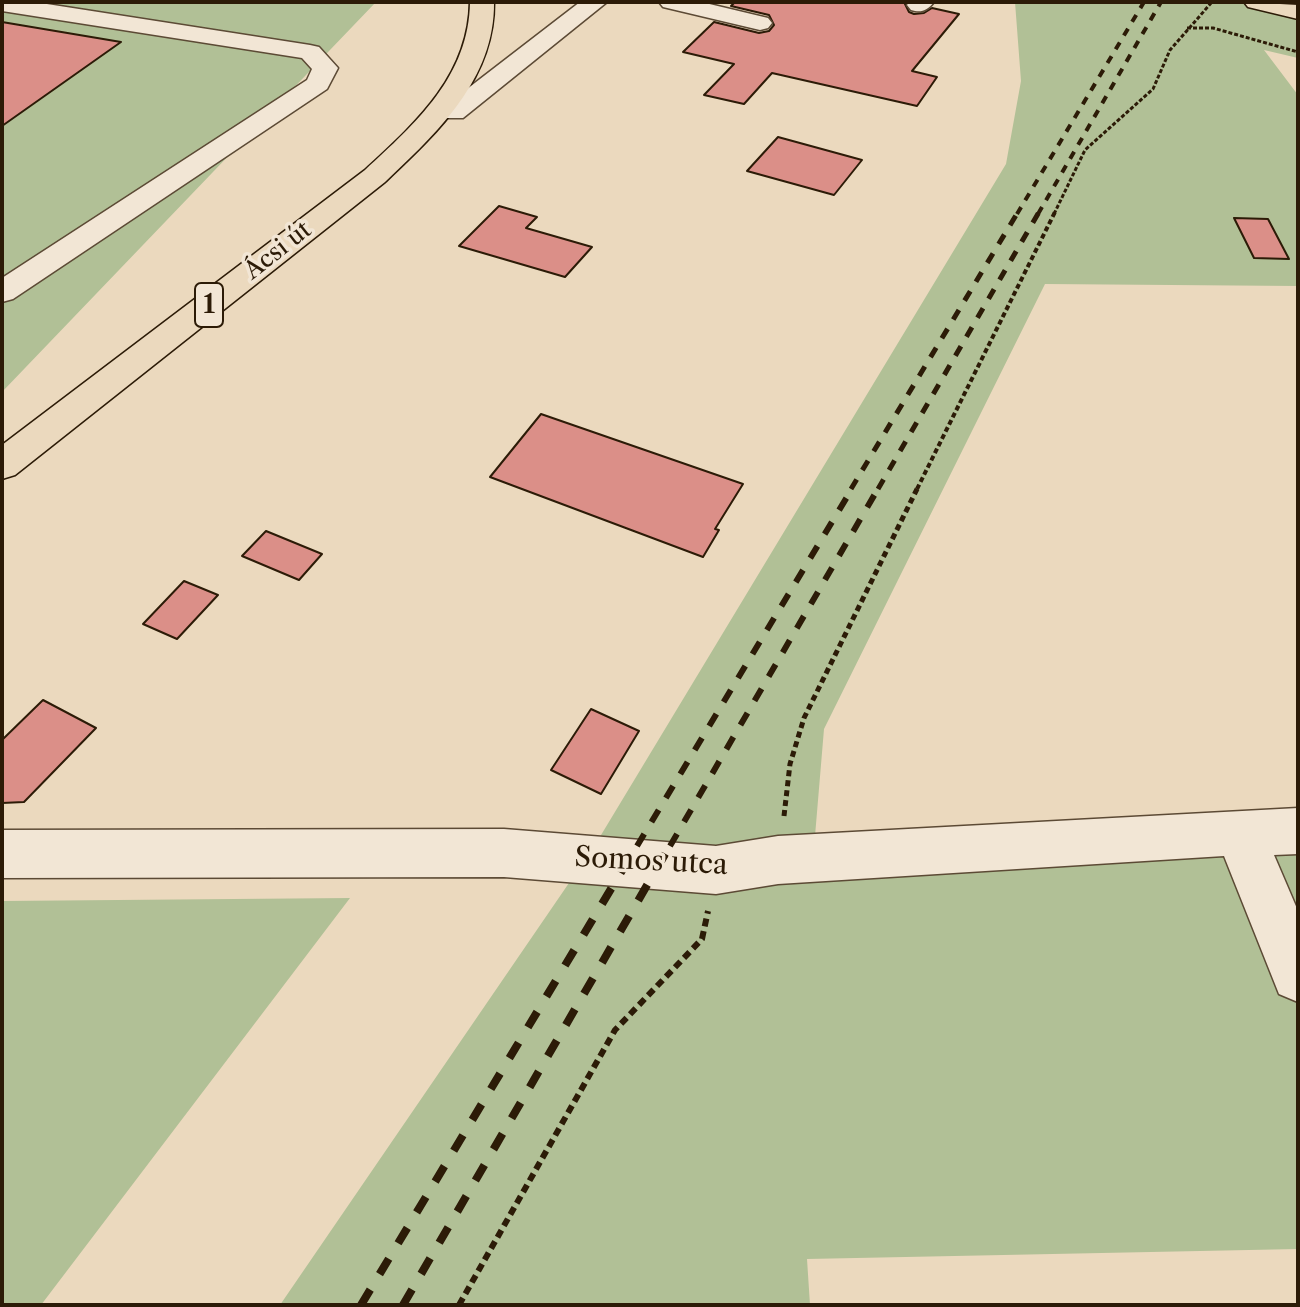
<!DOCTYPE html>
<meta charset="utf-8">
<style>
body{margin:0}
#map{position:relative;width:1300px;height:1307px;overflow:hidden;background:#ebd9be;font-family:"Libre Caslon Text",serif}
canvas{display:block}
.frame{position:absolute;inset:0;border:4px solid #2c1b07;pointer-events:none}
</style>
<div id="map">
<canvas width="1300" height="1307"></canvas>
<div class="frame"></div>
</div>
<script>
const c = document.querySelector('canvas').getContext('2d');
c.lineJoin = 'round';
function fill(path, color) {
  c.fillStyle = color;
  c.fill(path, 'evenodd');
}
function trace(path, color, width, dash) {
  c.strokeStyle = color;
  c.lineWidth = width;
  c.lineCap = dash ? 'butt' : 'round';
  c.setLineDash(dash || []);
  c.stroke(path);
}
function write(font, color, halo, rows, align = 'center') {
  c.font = font + ' "Libre Caslon Text",serif';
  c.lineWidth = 7;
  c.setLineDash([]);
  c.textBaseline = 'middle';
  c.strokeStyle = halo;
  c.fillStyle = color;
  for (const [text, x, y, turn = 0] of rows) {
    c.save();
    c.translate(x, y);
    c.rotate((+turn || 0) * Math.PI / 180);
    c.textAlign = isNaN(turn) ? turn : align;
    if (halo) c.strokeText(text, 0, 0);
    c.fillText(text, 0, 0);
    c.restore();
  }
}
fill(new Path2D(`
 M 2,2 L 376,2 L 2,392 Z
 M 1015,2 L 1298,2 L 1298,58 L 1264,50 L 1298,95 L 1298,286 L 1045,284 L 824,729 L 815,836 L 1298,820 L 1298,1249 L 807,1259 L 810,1305 L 280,1305 L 595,845 L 1006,164 L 1021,81 Z
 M 350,898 L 41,1305 L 2,1305 L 2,901 Z`), '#b1c096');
const building = new Path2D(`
 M 735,2 L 904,2 L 909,12 L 914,14 L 924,13 L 932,8 L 959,14 L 912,71 L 937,77 L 917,106 L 772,73 L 744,104 L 704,95 L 734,64 L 683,52 L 714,22 L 759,33 L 769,31 L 774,25 L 769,15 L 731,6 Z
 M 2,22 L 121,42 L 2,126 Z
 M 778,137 L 862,160 L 834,195 L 747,171 Z
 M 499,206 L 537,217 L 526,228 L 592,247 L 565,277 L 459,246 Z
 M 1234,218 L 1268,219 L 1289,259 L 1254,258 Z
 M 541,414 L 743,484 L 715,529 L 719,530 L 703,557 L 490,477 Z
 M 266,531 L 322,554 L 299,580 L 242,556 Z
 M 184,581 L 218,595 L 177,639 L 143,624 Z
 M 43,700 L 96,728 L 24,802 L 2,803 L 2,740 Z
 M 591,709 L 639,731 L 601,794 L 551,770 Z`);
fill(building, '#db8f88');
trace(building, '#2c1b07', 2);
const minor = new Path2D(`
 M 2,2 L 34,2 L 310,45 L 319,47 L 338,68 L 327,89 L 13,299 L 2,302 L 2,278 L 307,80 L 312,69 L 302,58 L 2,11 Z
 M 580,2 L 607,2 L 463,118 L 445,118 L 441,112 L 445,106 Z
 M 659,2 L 701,2 L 768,18 L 772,23 L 768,28 L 760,30 L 663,7 Z
 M 909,2 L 934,2 C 927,11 921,13 911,10 L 907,5 Z
 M 1298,808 L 1298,854 L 1274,855 L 1298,911 L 1298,1002 L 1279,994 L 1224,856 L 778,884 L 716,894 L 504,877 L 2,878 L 2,830 L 504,829 L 716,846 L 778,836 Z`);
const major = new Path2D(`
 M 470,2 L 494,2 C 495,79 437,133 385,182 L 15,475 L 2,479 L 2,445 L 365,170 C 416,123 469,76 470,2 Z
 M 1244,2 L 1298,5 L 1298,19 L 1248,7 Z`);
trace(minor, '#5c4a35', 3);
trace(major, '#2c1b07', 3);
trace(new Path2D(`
 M 1187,28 L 1213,28 L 1298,52
 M 1054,214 L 1085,150 L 1153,89 L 1170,50 L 1212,2`), '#2c1b07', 3, [4, 2]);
trace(new Path2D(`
 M 917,489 L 1055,212`), '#2c1b07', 4, [5, 3]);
trace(new Path2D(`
 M 784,816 L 790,764 L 804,718 L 918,487`), '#2c1b07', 5, [6, 4]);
trace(new Path2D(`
 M 459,1305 L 615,1030 L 702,939 L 708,911`), '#2c1b07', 6, [8, 5]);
fill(minor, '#f2e6d5');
fill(major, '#ebd9be');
trace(new Path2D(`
 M 1017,214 L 1144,2
 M 1038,214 L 1161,2`), '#2c1b07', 4, [8, 8]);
trace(new Path2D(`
 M 851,489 L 1018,212
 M 878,489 L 1039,212`), '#2c1b07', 5, [11, 11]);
trace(new Path2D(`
 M 637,846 L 853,487
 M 670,846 L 879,487`), '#2c1b07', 6, [14, 14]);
trace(new Path2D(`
 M 361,1305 L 638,844
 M 403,1305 L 671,844`), '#2c1b07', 8, [18, 18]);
write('24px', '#2c1b07', '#f2e6d5', [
 ["Ácsi út",278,251,-38]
]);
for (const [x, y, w] of [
 [209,305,28]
]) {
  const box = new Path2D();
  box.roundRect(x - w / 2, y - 22, w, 44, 6);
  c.fillStyle = '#f2e6d5';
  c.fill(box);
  trace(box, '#2c1b07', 2);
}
write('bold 26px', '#2c1b07', null, [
 ["1",209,305]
]);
write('28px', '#2c1b07', '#f2e6d5', [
 ["Somos utca",651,862,3]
]);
</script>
